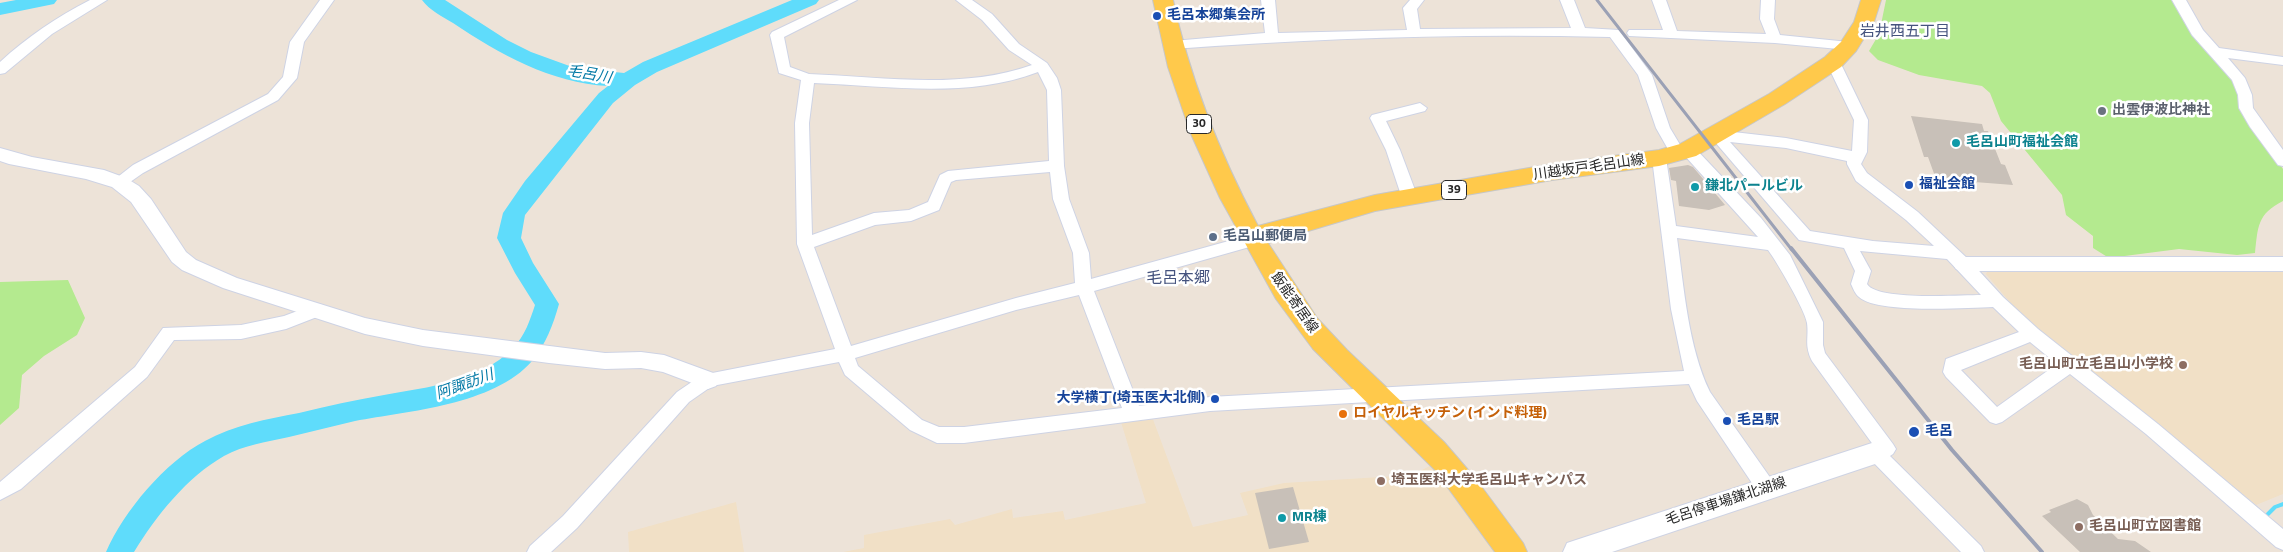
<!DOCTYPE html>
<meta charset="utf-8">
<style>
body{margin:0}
canvas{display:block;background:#ede3d8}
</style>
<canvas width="2283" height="552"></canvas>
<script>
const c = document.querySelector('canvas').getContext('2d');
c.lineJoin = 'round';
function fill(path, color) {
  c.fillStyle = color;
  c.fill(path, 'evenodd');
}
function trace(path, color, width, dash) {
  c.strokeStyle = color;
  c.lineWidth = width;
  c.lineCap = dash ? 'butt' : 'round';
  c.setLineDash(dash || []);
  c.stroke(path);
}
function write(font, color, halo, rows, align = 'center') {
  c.font = font + ' "Titillium Web","Noto Sans JP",sans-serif';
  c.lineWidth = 5;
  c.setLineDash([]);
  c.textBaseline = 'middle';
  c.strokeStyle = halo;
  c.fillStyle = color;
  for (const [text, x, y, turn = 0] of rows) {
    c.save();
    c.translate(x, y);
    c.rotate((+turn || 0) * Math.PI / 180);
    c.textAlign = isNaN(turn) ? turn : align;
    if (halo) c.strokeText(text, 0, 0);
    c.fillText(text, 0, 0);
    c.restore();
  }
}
fill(new Path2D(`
 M 1988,270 L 2283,271 L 2283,494 L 2256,505 L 2127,399 L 2038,330 L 2014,307 L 1986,274 Z
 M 1151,414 L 1193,527 L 1248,515 L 1240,493 L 1284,483 L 1413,475 L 1435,463 L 1501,552 L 843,552 L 864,548 L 864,535 L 950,519 L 955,525 L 1012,509 L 1013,518 L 1063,511 L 1065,520 L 1146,503 L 1120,419 Z
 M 736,502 L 744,552 L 629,552 L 628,532 Z`), '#f1e0c6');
fill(new Path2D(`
 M 1886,0 L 2173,0 L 2195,39 L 2213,54 L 2228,72 L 2236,86 L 2238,101 L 2244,115 L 2283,169 L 2283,201 C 2257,214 2258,227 2255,253 L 2237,255 L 2179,249 L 2109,258 L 2093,248 L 2093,236 L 2066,215 L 2062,195 L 2001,121 L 1990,93 L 1982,86 L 1919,75 L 1878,60 L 1869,51 L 1879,34 Z
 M 68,280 L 85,318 L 77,335 L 44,356 L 22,375 L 19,408 L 0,425 L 0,282 Z`), '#b4ea8f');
trace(new Path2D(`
 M 2268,514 L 2275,507 L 2283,504`), '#5fdcfb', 4);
fill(new Path2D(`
 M 16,0 L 57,0 L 54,4 L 0,15 L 0,3 Z
 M 422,0 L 445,0 L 507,40 L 531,52 L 575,68 L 624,73 L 643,62 L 792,0 L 819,0 L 816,4 L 657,72 L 635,85 L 613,103 L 525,215 L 521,238 L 533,263 L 559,304 C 553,325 546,344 532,361 C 494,405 408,411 355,421 C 333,426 311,432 289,437 C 267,442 244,445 224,456 C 187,477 156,516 134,552 L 106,552 C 124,511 165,462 205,441 C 234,425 267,419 299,413 C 327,406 355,400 384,395 C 428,387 480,382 513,348 C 525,336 530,320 535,305 L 515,273 L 497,238 L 503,213 L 525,181 L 599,93 L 608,86 C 551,83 499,54 453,23 C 443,17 429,10 422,0 Z`), '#5fdcfb');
fill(new Path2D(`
 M 1911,116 L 1982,124 L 1984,131 L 1988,131 L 2001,164 L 2005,165 L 2013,185 L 1936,179 L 1928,157 L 1924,157 Z
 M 1688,165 L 1693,167 L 1725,205 L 1709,210 L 1679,206 L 1676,181 L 1671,180 L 1669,168 Z
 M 1293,487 L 1309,542 L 1269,549 L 1255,493 Z
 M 2077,499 L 2088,505 L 2093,515 L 2118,539 L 2135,541 L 2151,552 L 2080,552 L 2042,516 L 2051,512 L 2049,510 Z`), '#c8c0b8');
const minor = new Path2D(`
 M 90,0 L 107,0 L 52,34 L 5,73 L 0,74 L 0,62 C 27,37 57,17 90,0 Z
 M 320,0 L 334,0 L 304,42 L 297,78 L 278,100 L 143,173 L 123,187 L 113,187 L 110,183 L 133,165 L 268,94 L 283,77 L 290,42 Z
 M 839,0 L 857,0 L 784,37 L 790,67 L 809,74 C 883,77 962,90 1032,65 L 1009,50 L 982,20 L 956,0 L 972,0 L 992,14 L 1019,44 L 1047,63 L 1057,78 L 1061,90 L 1064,166 L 1069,199 L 1089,253 L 1091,279 L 1254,234 L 1260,236 L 1262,240 L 1260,244 L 1094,291 L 1139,406 L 1210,397 L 1684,371 L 1671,309 L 1652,158 L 1654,154 L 1664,154 L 1666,158 L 1676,226 L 1758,237 L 1685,156 L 1678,159 L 1673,158 L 1656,128 L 1638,75 L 1610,37 C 1465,33 1318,38 1173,49 L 1166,45 L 1173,41 L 1265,33 L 1261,0 L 1275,0 L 1278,33 L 1407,30 L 1403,8 L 1410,0 L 1424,0 L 1417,9 L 1420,29 L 1571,28 L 1560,0 L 1574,0 L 1585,28 L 1619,30 L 1652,75 L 1670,128 L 1682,148 L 1688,145 L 1693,146 L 1761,218 L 1790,255 L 1823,322 L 1823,345 L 1825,353 L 1893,444 L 1896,449 L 1893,454 L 1890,456 L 1981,546 L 1984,552 L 1961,552 L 1869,458 L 1866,453 L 1869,448 L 1874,446 L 1812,361 C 1804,345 1809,338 1807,323 C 1805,310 1777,262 1768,250 L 1677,238 C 1684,287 1688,347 1710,392 L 1774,483 L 1776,489 L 1774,495 L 1767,497 L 1760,495 L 1697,401 L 1689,384 L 1210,411 L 964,443 L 937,443 L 910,430 L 845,375 L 839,362 L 712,386 L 689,402 L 577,528 L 551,552 L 527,552 L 530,546 L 563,516 L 677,392 L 702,375 L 835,349 L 797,244 L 795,123 L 801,80 L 779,73 L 770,35 L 772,32 ZM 1038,72 L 1047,90 L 1049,161 L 948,171 L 940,175 L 928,202 L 909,210 L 874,213 L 812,235 L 809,123 L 814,83 C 889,86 967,99 1038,72 ZM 1050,172 L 1053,199 L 1073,253 L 1075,283 L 1016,298 L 851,346 L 814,247 L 875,225 L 911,221 L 939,210 L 951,182 L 956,180 ZM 1079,295 L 1122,408 L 964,427 L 939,427 L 922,420 L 858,366 L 855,358 L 1016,310 Z
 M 1652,0 L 1666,0 L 1677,31 L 1766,34 L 1760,19 L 1761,0 L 1775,0 L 1774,19 L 1780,35 L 1849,42 L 1856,46 L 1849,50 L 1775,43 L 1629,36 L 1627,33 L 1629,30 L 1663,30 Z
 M 2172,0 L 2186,0 L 2203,30 L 2219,48 L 2283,57 L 2283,65 L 2228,58 L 2245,78 L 2252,95 L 2253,108 L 2283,150 L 2283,166 L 2278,165 L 2250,127 L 2239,108 L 2238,95 L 2232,80 L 2192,35 Z
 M 1833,58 L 1840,62 L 1868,120 L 1867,152 L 1861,164 L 1867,173 L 1918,212 L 1969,260 L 2003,297 L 2038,329 L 2158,424 L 2283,529 L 2283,550 L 2276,547 L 2146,434 L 2070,374 L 2002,422 L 1996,424 L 1990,422 L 1946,377 L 1943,372 L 1946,359 L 2019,332 L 1993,307 C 1966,308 1878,314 1859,297 C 1855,294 1853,288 1851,284 L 1855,271 L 1844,248 L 1799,240 L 1709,135 L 1716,130 L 1786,138 L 1852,151 L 1854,120 L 1826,62 ZM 1730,142 L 1786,148 L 1847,161 L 1847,164 L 1856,181 L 1906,220 L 1934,246 L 1873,241 L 1810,231 ZM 1860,251 L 1947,259 L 1981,295 C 1961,295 1877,301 1867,284 L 1871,271 ZM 2030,342 L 2057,364 L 1997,407 L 1961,370 Z
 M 1420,103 L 1427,108 L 1425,111 L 1386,121 L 1400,150 L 1418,198 L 1415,202 L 1405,202 L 1402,198 L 1386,150 L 1370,118 L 1372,115 Z
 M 316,304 L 322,305 L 324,310 L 322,315 L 286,329 L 241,339 L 174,340 L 147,377 L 21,489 L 0,500 L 0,482 L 135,367 L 163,328 L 241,325 L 284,316 Z`);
const tertiary = new Path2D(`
 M 0,148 L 32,157 L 104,170 L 126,178 L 139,186 L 151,199 L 186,252 L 196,260 L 237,278 L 365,318 L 423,330 L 605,353 L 641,352 L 664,355 L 716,374 L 719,380 L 716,386 L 708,389 L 663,372 L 641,368 L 605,369 L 549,363 L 423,346 L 365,334 L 223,288 L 182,270 L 172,262 L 131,202 L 112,187 L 86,179 L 9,164 L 0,161 Z
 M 1963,257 L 2283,257 L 2283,271 L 1963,271 L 1956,269 L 1953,264 L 1956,259 Z`);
const secondary = new Path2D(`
 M 1875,442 L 1884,445 L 1888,453 L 1884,461 L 1612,552 L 1563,552 L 1567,543 L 1576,540 Z`);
const primary = new Path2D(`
 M 1153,0 L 1173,0 C 1190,80 1220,154 1258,226 L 1375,195 L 1552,164 L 1659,150 L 1680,144 L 1769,94 L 1825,57 L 1841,42 L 1854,22 L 1861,0 L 1881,0 L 1874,22 L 1856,51 L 1841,67 L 1785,104 L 1696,156 L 1659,166 L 1552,180 L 1375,211 L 1268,243 L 1317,318 L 1347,350 L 1444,442 L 1475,478 L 1523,543 L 1527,552 L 1495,552 L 1435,470 L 1313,349 L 1276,299 L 1220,198 L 1191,134 L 1168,67 Z`);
trace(minor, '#ced3e4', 2);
trace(tertiary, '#ced3e4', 2);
trace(secondary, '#ced3e4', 2);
trace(primary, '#c7c7c7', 2);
fill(minor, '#fff');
fill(tertiary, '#fff');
fill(secondary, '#fff');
fill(primary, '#ffc94b');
trace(new Path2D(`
 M 1597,0 L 1792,250`), '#9ba1b5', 3);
trace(new Path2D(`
 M 1791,248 L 1952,450 L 2042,552`), '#9ba1b5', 4);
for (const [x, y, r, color] of [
 [1157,16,5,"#1a4fb4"],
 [2102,111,5,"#6b7280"],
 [1956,143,5,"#0f9aa8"],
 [1909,185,5,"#1a4fb4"],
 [1695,187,5,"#0f9aa8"],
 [1213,237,5,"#5c6f8a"],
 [2183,365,5,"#8d6e63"],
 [1215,399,5,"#1a4fb4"],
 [1343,414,5,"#e8710a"],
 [1727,421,5,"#1a4fb4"],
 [1914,432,6,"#1a4fb4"],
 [1381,481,5,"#8d6e63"],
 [1282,518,5,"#0f9aa8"],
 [2079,527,5,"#8d6e63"]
]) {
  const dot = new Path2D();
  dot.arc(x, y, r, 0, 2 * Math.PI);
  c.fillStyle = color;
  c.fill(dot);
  trace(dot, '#fff', 2);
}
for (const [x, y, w] of [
 [1199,124,25],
 [1454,190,25]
]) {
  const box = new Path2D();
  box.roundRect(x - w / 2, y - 9.5, w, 19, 4);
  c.fillStyle = '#fff';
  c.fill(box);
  trace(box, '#292929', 1);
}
write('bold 12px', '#292929', null, [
 ["30",1199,124],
 ["39",1454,190]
]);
write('bold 14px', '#164399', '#fff', [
 ["毛呂本郷集会所",1167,16],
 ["福祉会館",1919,185],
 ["大学横丁(埼玉医大北側)",1205,399,"right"],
 ["毛呂駅",1737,421],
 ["毛呂",1925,432]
], 'left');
write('bold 14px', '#5b616d', '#fff', [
 ["出雲伊波比神社",2112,111]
], 'left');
write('bold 14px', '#0d838f', '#fff', [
 ["毛呂山町福祉会館",1966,143],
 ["鎌北パールビル",1705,187],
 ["MR棟",1292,518]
], 'left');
write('14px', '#292929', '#fff', [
 ["川越坂戸毛呂山線",1589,168,-8],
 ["飯能寄居線",1294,303,55],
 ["毛呂停車場鎌北湖線",1726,502,-18]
]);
write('bold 14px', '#4e5e75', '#fff', [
 ["毛呂山郵便局",1223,237]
], 'left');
write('bold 14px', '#785e54', '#fff', [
 ["毛呂山町立毛呂山小学校",2173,365,"right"],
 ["埼玉医科大学毛呂山キャンパス",1391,481],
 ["毛呂山町立図書館",2089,527]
], 'left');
write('bold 14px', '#c56008', '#fff', [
 ["ロイヤルキッチン (インド料理)",1353,414]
], 'left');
write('15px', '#45537e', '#fff', [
 ["岩井西五丁目",1905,32]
]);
write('italic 15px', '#0078a5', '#fff', [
 ["毛呂川",589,75,10],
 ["阿諏訪川",465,385,-20]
]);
write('16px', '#45537e', '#fff', [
 ["毛呂本郷",1178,279]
]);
</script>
